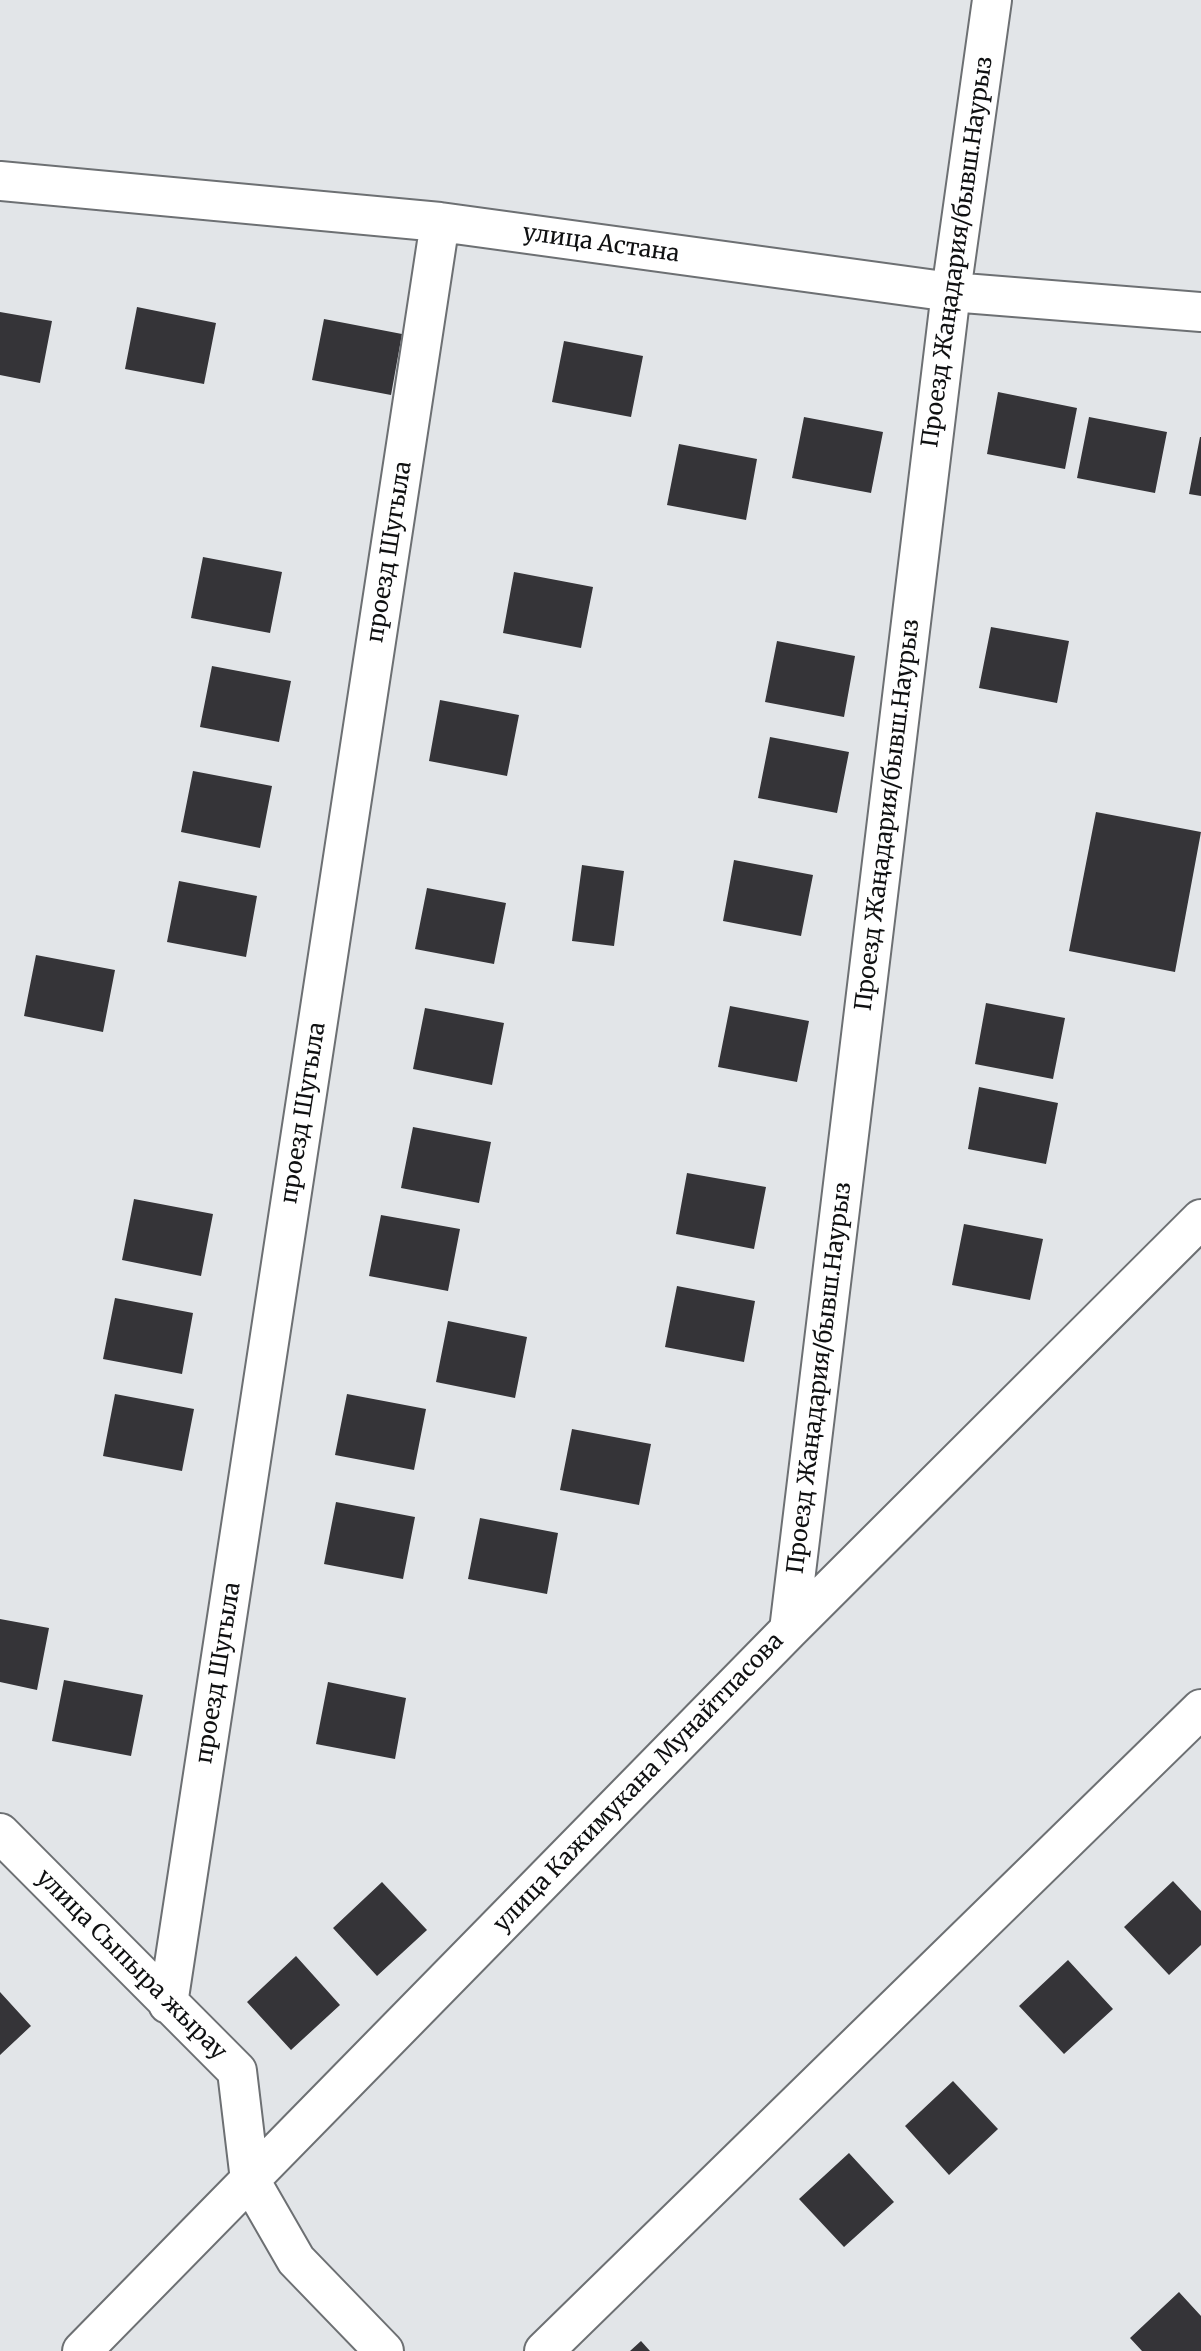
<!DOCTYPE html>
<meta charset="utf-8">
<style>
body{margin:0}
canvas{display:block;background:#e2e5e8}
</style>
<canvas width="1201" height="2351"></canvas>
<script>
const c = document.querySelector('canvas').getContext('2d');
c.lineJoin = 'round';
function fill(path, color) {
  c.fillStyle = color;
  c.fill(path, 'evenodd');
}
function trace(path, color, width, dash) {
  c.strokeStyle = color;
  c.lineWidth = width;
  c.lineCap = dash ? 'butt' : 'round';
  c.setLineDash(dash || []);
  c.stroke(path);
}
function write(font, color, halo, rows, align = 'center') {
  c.font = font + ' Merriweather,serif';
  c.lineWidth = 7;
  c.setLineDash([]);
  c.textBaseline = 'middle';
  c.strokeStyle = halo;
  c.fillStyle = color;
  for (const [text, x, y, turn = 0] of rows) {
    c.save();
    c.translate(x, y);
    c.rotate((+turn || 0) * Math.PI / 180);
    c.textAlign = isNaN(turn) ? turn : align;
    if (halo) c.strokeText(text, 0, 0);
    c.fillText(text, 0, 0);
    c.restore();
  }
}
fill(new Path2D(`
 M 137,307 L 216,323 L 204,384 L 125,369 Z
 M 0,312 L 52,321 L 40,383 L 0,375 Z
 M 324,319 L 402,334 L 391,395 L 312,380 Z
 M 564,341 L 643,356 L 631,417 L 552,402 Z
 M 998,392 L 1077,408 L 1065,469 L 987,454 Z
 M 804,417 L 883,432 L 871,493 L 792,478 Z
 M 1089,417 L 1167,432 L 1155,493 L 1077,478 Z
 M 1200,437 L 1201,437 L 1201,496 L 1189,494 Z
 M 679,444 L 757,459 L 746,520 L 667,505 Z
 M 203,557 L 282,572 L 270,633 L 191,618 Z
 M 514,572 L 593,587 L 581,648 L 503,633 Z
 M 991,627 L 1069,641 L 1057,703 L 979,688 Z
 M 777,641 L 855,656 L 844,717 L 765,702 Z
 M 212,666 L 291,681 L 279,742 L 200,727 Z
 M 440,700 L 519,715 L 507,776 L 429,761 Z
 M 770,737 L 849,752 L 837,813 L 758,798 Z
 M 193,771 L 272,786 L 260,848 L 181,832 Z
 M 1096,812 L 1201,832 L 1175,972 L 1069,951 Z
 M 734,860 L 813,875 L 801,936 L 723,921 Z
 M 582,865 L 624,871 L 614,946 L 572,941 Z
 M 179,881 L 257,896 L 246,957 L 167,942 Z
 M 427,888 L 506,903 L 494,964 L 415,949 Z
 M 36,955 L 115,970 L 103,1032 L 24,1016 Z
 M 986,1003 L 1065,1018 L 1053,1079 L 975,1064 Z
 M 730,1006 L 809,1021 L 797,1082 L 718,1067 Z
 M 425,1008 L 504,1023 L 492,1085 L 413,1069 Z
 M 979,1087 L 1058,1103 L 1046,1164 L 968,1149 Z
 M 413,1127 L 491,1142 L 479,1203 L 401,1188 Z
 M 687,1173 L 766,1187 L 754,1249 L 676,1234 Z
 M 134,1199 L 213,1214 L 201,1276 L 122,1260 Z
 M 381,1215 L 460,1229 L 448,1291 L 369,1276 Z
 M 964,1224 L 1043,1239 L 1030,1300 L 952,1285 Z
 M 677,1286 L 755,1301 L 744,1362 L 665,1347 Z
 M 115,1298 L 193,1313 L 182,1374 L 103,1359 Z
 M 448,1321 L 527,1337 L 515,1398 L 436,1382 Z
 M 115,1394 L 194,1409 L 182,1471 L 103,1456 Z
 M 347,1394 L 426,1409 L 414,1470 L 335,1455 Z
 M 572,1429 L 651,1444 L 639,1505 L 560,1490 Z
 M 336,1502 L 415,1517 L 403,1579 L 324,1564 Z
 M 480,1518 L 558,1533 L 547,1594 L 468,1579 Z
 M 0,1619 L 49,1628 L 37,1690 L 0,1682 Z
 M 64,1680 L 143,1695 L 131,1756 L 52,1741 Z
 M 328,1682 L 406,1698 L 395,1759 L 316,1744 Z
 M 1173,1881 L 1201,1911 L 1201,1945 L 1169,1975 L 1124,1927 Z
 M 382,1882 L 427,1930 L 377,1976 L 333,1928 Z
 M 296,1956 L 340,2005 L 291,2050 L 247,2002 Z
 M 1068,1960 L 1113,2009 L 1064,2054 L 1019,2006 Z
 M 0,1992 L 31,2026 L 0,2055 Z
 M 953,2081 L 998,2129 L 949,2175 L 905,2126 Z
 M 849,2153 L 894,2202 L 844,2247 L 799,2199 Z
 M 1179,2292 L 1201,2316 L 1201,2351 L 1142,2351 L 1130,2338 Z
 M 641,2341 L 650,2351 L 630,2351 Z`), '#353438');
const street = new Path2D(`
 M 0,181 L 440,222 L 951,292 L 1201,312
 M 789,1630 L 951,292 L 992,0
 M 0,1833 L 237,2071 L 250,2180 L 296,2260 L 384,2351
 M 168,2004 L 440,222
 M 82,2351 L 789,1630 L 1201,1219
 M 544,2351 L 1201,1709`);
trace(street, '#6d7073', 42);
trace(street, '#fff', 38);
write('23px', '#0f1011', '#fff', [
 ["улица Астана",601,244,8],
 ["Проезд Жаңадария/бывш.Наурыз",958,252,-82],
 ["проезд Шугыла",390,552,-81],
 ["Проезд Жаңадария/бывш.Наурыз",888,815,-83],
 ["проезд Шугыла",304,1113,-81],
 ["Проезд Жаңадария/бывш.Наурыз",820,1378,-83],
 ["проезд Шугыла",219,1673,-81],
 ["улица Кажимукана Мунайтпасова",639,1783,-46],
 ["улица Сыпыра жырау",131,1965,45]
]);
</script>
